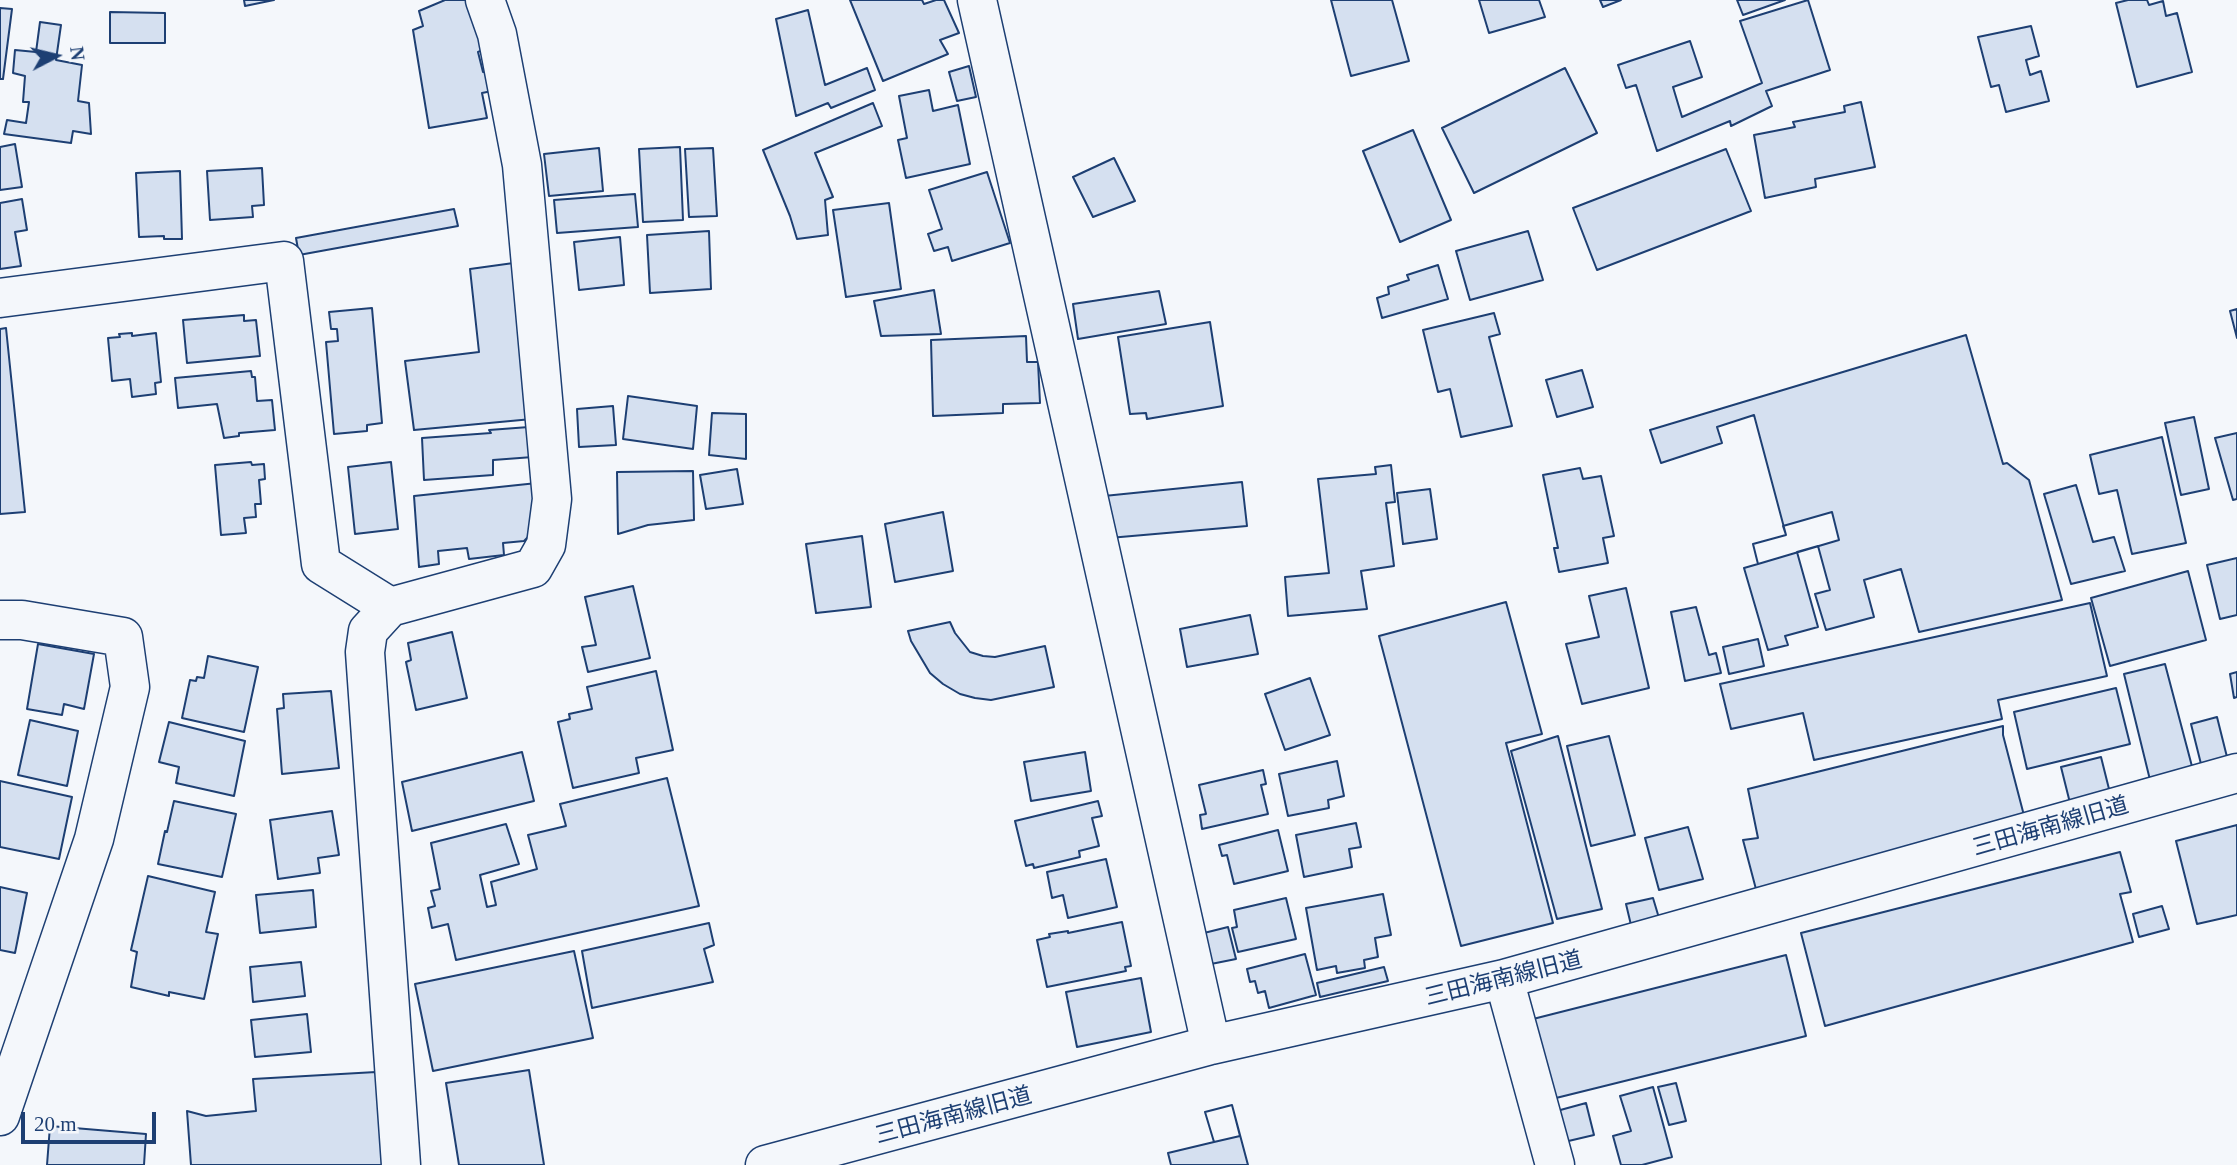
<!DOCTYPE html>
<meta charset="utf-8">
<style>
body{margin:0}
#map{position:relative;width:2237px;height:1165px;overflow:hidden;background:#f4f7fb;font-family:Georgia,serif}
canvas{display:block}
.north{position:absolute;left:21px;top:21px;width:70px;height:70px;-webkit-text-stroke:5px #f4f7fb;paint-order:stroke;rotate:83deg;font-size:19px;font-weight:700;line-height:28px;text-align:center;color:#1d3f73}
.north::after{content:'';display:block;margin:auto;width:24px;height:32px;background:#1d3f73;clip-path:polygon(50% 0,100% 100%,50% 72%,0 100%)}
.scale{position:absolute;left:21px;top:1112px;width:135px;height:32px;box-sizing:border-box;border:4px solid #1d3f73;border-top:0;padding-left:9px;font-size:21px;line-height:24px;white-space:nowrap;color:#1d3f73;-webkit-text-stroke:5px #f4f7fb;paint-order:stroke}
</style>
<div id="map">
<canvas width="2237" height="1165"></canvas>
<div class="north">N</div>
<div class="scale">20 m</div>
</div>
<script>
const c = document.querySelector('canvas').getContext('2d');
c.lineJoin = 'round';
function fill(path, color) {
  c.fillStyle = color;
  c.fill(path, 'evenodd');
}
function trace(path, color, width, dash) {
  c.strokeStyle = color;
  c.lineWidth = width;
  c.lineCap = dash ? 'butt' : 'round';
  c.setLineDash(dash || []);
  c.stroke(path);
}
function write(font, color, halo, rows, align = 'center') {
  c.font = font + ' Georgia,"Noto Sans JP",serif';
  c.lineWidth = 5;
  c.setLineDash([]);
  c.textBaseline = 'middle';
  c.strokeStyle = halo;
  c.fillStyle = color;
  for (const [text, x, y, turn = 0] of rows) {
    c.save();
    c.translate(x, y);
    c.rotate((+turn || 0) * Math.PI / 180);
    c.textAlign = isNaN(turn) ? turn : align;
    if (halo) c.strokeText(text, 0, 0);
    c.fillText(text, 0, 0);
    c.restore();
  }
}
const building = new Path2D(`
 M 244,0 L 274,0 L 245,6 Z
 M 445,0 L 467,0 L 483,50 L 478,52 L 483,72 L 494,73 L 497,90 L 482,93 L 487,118 L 429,128 L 413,30 L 423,26 L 419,11 Z
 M 850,0 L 922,0 L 924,4 L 936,0 L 944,0 L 959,33 L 940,40 L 948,54 L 883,81 Z
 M 1331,0 L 1392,0 L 1409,61 L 1351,76 Z
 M 1479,0 L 1539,0 L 1545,17 L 1489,33 Z
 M 1600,0 L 1621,0 L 1603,7 Z
 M 1737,0 L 1785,0 L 1743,15 Z
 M 1808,0 L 1830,70 L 1766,91 L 1772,106 L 1731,126 L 1730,121 L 1657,151 L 1636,85 L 1626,88 L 1618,65 L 1690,41 L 1702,77 L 1673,87 L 1682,117 L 1762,83 L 1740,21 Z
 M 2128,0 L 2147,0 L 2149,5 L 2163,1 L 2166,16 L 2177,13 L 2192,72 L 2137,87 L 2116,3 Z
 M 0,8 L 12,9 L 3,79 L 0,79 Z
 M 808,10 L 825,85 L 867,68 L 875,90 L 831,108 L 828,103 L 796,116 L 776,19 Z
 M 110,12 L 165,13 L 165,43 L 110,43 Z
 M 40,22 L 61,25 L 56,60 L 82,65 L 78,101 L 89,103 L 91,134 L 73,131 L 71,143 L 4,134 L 7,120 L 26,123 L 29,102 L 23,102 L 25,76 L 13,73 L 15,50 L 36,52 Z
 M 2031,26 L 2039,56 L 2026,60 L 2030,75 L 2041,71 L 2049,101 L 2006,112 L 1999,85 L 1991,87 L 1978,37 Z
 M 969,66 L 976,97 L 957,101 L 949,72 Z
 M 1565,68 L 1597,133 L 1474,193 L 1442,128 Z
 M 929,90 L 933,111 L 958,105 L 970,164 L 906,178 L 898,140 L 907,138 L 899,96 Z
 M 1861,102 L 1875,167 L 1815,179 L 1816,187 L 1765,198 L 1754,135 L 1795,127 L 1793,122 L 1845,112 L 1844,106 Z
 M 873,103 L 882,126 L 815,153 L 833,197 L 825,200 L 828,235 L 797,239 L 790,216 L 763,150 Z
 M 1413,130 L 1451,220 L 1400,242 L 1363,151 Z
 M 15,144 L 22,187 L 0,190 L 0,147 Z
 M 680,147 L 683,220 L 643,222 L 639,149 Z
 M 599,148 L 603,191 L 549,196 L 544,154 Z
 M 713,148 L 717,216 L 689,217 L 685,149 Z
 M 1726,149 L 1751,211 L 1597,270 L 1573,208 Z
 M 1114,158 L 1135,201 L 1093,217 L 1073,177 Z
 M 262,168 L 264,205 L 252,206 L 253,217 L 210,220 L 207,171 Z
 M 180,171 L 182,239 L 164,239 L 164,236 L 139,237 L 136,173 Z
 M 987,172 L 1010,243 L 952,261 L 948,247 L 934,251 L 928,234 L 942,229 L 929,190 Z
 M 635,194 L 638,227 L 557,233 L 554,200 Z
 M 22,199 L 27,230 L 15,232 L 21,266 L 0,269 L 0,203 Z
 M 889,203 L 901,289 L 846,297 L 833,210 Z
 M 454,209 L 458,226 L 299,255 L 296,238 Z
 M 709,231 L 711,289 L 650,293 L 647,235 Z
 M 1528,231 L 1543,280 L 1470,300 L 1456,251 Z
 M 620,237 L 624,285 L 579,290 L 574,242 Z
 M 528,261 L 532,419 L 414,430 L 405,361 L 479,352 L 470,269 Z
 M 1438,265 L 1448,299 L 1382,318 L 1377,298 L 1389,294 L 1388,287 L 1409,280 L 1407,275 Z
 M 934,290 L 941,334 L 881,336 L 874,301 Z
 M 1159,291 L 1166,324 L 1078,339 L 1073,304 Z
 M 372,308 L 382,423 L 367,425 L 367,431 L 334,434 L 326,342 L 338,341 L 337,329 L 331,329 L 329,312 Z
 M 2237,309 L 2237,338 L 2230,311 Z
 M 1494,313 L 1500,334 L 1489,337 L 1512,426 L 1461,437 L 1450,389 L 1438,392 L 1423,330 Z
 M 244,315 L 244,321 L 256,320 L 260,356 L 187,363 L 183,320 Z
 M 1210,322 L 1223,406 L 1147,419 L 1146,413 L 1130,414 L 1118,337 Z
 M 6,328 L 25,512 L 0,514 L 0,329 Z
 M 132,333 L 132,336 L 156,333 L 161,382 L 155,383 L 156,394 L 132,397 L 130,379 L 112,381 L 108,338 L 120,337 L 119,334 Z
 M 1966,335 L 2003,464 L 2007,463 L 2029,480 L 2062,600 L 1919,632 L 1901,569 L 1864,580 L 1874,617 L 1826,630 L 1815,594 L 1830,590 L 1818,546 L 1797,552 L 1818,627 L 1785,636 L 1788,645 L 1768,650 L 1744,568 L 1758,564 L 1753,544 L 1786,535 L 1754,415 L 1717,427 L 1722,443 L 1661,463 L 1650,430 Z
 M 1026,336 L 1027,362 L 1038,362 L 1040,403 L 1003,404 L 1003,413 L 933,416 L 931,340 Z
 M 1582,370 L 1593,407 L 1557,417 L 1546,380 Z
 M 251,371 L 252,377 L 255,377 L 257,401 L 272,400 L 275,430 L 239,433 L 239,436 L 224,438 L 217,404 L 178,408 L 175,378 Z
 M 628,396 L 697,406 L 693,449 L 623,439 Z
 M 613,406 L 616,445 L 579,447 L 577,409 Z
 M 712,413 L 746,414 L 746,459 L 709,455 Z
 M 2194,417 L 2209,489 L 2181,495 L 2165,423 Z
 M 529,427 L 533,457 L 493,460 L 493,475 L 424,480 L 422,438 L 491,433 L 489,430 Z
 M 2237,433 L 2237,499 L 2233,500 L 2215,438 Z
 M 2162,437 L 2186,543 L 2132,554 L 2117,490 L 2099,494 L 2090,455 Z
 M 251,462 L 252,465 L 264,464 L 265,479 L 259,480 L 261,504 L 255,504 L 256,517 L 244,518 L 246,533 L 221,535 L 215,465 Z
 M 391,462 L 398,529 L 355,534 L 348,467 Z
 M 1391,465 L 1395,502 L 1386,503 L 1394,566 L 1361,571 L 1367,609 L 1288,616 L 1285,577 L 1329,573 L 1318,479 L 1376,474 L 1375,467 Z
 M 1580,468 L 1583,479 L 1601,476 L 1614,536 L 1603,538 L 1608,563 L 1559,572 L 1554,548 L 1558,548 L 1543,475 Z
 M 737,469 L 743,504 L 706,509 L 700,475 Z
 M 693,471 L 694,520 L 648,525 L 618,534 L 617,472 Z
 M 1242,482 L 1247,526 L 1109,538 L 1104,496 Z
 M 537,483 L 541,524 L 524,541 L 503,543 L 504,555 L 469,559 L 467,548 L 438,551 L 439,564 L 419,567 L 414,496 Z
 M 2076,485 L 2093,542 L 2114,537 L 2125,571 L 2071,584 L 2044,494 Z
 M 1430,489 L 1437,539 L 1403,544 L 1397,493 Z
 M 943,512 L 953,571 L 895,582 L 885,524 Z
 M 1832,512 L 1839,540 L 1758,564 L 1753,544 L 1786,535 L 1783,526 Z
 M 862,536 L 871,607 L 816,613 L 806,544 Z
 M 2237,558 L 2237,615 L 2220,619 L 2207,565 Z
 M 2188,571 L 2206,640 L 2110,666 L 2091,598 Z
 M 633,586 L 650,658 L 588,672 L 582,647 L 596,645 L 585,597 Z
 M 1626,588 L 1649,688 L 1582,704 L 1566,644 L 1599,637 L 1589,596 Z
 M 1506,602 L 1542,734 L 1506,743 L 1553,923 L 1461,946 L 1379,636 Z
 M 2090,603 L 2107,676 L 1998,700 L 2002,719 L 1814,760 L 1803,713 L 1731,729 L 1720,684 Z
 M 1696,607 L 1709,655 L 1716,653 L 1721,673 L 1685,681 L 1671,612 Z
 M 1250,615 L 1258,654 L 1187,667 L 1180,629 Z
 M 950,622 L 955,633 L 970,652 L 983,656 L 995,657 L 1045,646 L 1054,687 L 991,700 L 975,698 L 960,694 L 943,684 L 930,673 L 911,641 L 908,631 Z
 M 452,632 L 467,698 L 416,710 L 406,662 L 411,660 L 408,643 Z
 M 1758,639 L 1764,666 L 1729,674 L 1723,647 Z
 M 38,644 L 94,654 L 84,709 L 64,704 L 62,715 L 27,709 Z
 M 208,656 L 258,667 L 244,732 L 182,718 L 190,680 L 196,681 L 197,677 L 204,678 Z
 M 2165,664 L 2194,774 L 2151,784 L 2124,674 Z
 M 656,671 L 673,750 L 636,758 L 639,773 L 573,788 L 558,722 L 570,719 L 569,714 L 592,709 L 587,687 Z
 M 2237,672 L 2237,697 L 2234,698 L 2230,674 Z
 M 1310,678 L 1330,735 L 1285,750 L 1265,694 Z
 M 2116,688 L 2130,744 L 2027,769 L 2014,712 Z
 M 331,691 L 339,768 L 282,774 L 277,709 L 284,708 L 283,694 Z
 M 2217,717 L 2230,769 L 2204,776 L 2191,724 Z
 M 30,720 L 78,731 L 67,786 L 18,775 Z
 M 169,722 L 245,741 L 234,796 L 176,783 L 179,767 L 159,762 Z
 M 2003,726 L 2003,735 L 2027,827 L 1757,893 L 1743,840 L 1758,838 L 1748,789 Z
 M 1558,736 L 1602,909 L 1557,919 L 1511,751 Z
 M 1609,736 L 1635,835 L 1591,846 L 1567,746 Z
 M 522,752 L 534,801 L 412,831 L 402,782 Z
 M 1085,752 L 1091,791 L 1031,801 L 1024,762 Z
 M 2101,757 L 2112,801 L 2072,811 L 2061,767 Z
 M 1337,761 L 1344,796 L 1328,800 L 1329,808 L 1288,816 L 1279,774 Z
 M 1263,770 L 1266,784 L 1261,785 L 1268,814 L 1202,829 L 1200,815 L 1206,814 L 1199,785 Z
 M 667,778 L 699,906 L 456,960 L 448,924 L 432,928 L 428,908 L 435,906 L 431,891 L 440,889 L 431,843 L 506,824 L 519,864 L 480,875 L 487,907 L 496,905 L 491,882 L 537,869 L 528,835 L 566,826 L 560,804 Z
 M 0,781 L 72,797 L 59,859 L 0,847 Z
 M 174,801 L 236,814 L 222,877 L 158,864 L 165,831 L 167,832 Z
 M 1098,801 L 1102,816 L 1092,818 L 1099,846 L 1079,851 L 1080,857 L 1034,868 L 1033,864 L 1026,866 L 1015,821 Z
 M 332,811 L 339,855 L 318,858 L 320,873 L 278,879 L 270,820 Z
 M 1356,823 L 1361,847 L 1349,849 L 1352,867 L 1304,877 L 1296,835 Z
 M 2237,825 L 2237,915 L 2197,924 L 2176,841 Z
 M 1688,827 L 1703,879 L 1659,890 L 1645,838 Z
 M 1278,830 L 1288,871 L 1234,884 L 1227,855 L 1222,856 L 1219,845 Z
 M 2120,852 L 2131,892 L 2120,894 L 2133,942 L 1825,1026 L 1801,933 Z
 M 1106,859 L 1117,907 L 1068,918 L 1063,895 L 1052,898 L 1047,872 Z
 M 148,876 L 215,892 L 206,932 L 218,934 L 204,999 L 169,992 L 169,996 L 131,987 L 137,952 L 131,950 Z
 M 0,887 L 27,893 L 15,953 L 0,950 Z
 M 313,890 L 316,927 L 260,933 L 256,895 Z
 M 1383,894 L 1391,935 L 1375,938 L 1378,957 L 1364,960 L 1365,968 L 1337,973 L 1336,966 L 1317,970 L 1306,908 Z
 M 1286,898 L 1296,939 L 1238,952 L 1232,928 L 1237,927 L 1234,910 Z
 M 1653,898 L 1659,918 L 1631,925 L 1626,904 Z
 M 2162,906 L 2169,929 L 2139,937 L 2133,914 Z
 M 1122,922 L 1131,966 L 1125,967 L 1126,971 L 1047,987 L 1037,940 L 1050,937 L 1049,934 L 1068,931 L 1068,933 Z
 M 709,923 L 714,945 L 704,949 L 713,982 L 592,1008 L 582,951 Z
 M 1228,927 L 1236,959 L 1211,964 L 1204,933 Z
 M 574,951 L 593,1038 L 433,1071 L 415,984 Z
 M 1305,954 L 1316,995 L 1269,1008 L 1265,991 L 1258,993 L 1255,981 L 1250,982 L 1247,969 Z
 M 1786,955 L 1806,1036 L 1552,1099 L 1533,1019 Z
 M 301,962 L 305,996 L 253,1002 L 250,967 Z
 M 1384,967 L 1388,981 L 1320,997 L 1317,983 Z
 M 1141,978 L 1151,1032 L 1077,1047 L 1066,992 Z
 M 307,1014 L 311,1052 L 255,1057 L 251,1020 Z
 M 529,1070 L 544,1165 L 459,1165 L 446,1083 Z
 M 376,1072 L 385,1165 L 191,1165 L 187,1111 L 206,1116 L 256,1111 L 253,1079 Z
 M 1676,1083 L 1686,1121 L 1669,1125 L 1658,1087 Z
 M 1653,1087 L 1672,1157 L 1642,1165 L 1621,1165 L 1613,1136 L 1631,1131 L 1620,1096 Z
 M 1586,1103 L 1594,1135 L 1560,1143 L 1553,1112 Z
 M 1232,1105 L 1248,1165 L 1171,1165 L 1168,1153 L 1214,1142 L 1205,1112 Z
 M 1232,1105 L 1240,1136 L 1214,1142 L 1205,1112 Z
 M 50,1126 L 146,1134 L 144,1165 L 47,1165 Z`);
fill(building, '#d5e0f0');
trace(building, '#1d3f73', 2);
const minor = new Path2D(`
 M 977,0 L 1211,1045
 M 0,298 L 284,261 L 321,564 L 390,607
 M 0,620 L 22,620 L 123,637 L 130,687 L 94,839 L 0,1116
 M 1504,979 L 1555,1165
 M 401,1165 L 365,652 L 368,631 L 390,607 L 533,568 L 546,545 L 552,499 L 522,165 L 497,34 L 485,0
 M 765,1165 L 1211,1045 L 1504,979 L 2237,773`);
trace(minor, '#1d3f73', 41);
trace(minor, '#f4f7fb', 38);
write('23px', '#1d3f73', '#f4f7fb', [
 ["三田海南線旧道",2050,825,-16],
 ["三田海南線旧道",1503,977,-14],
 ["三田海南線旧道",953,1114,-15]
]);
</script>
